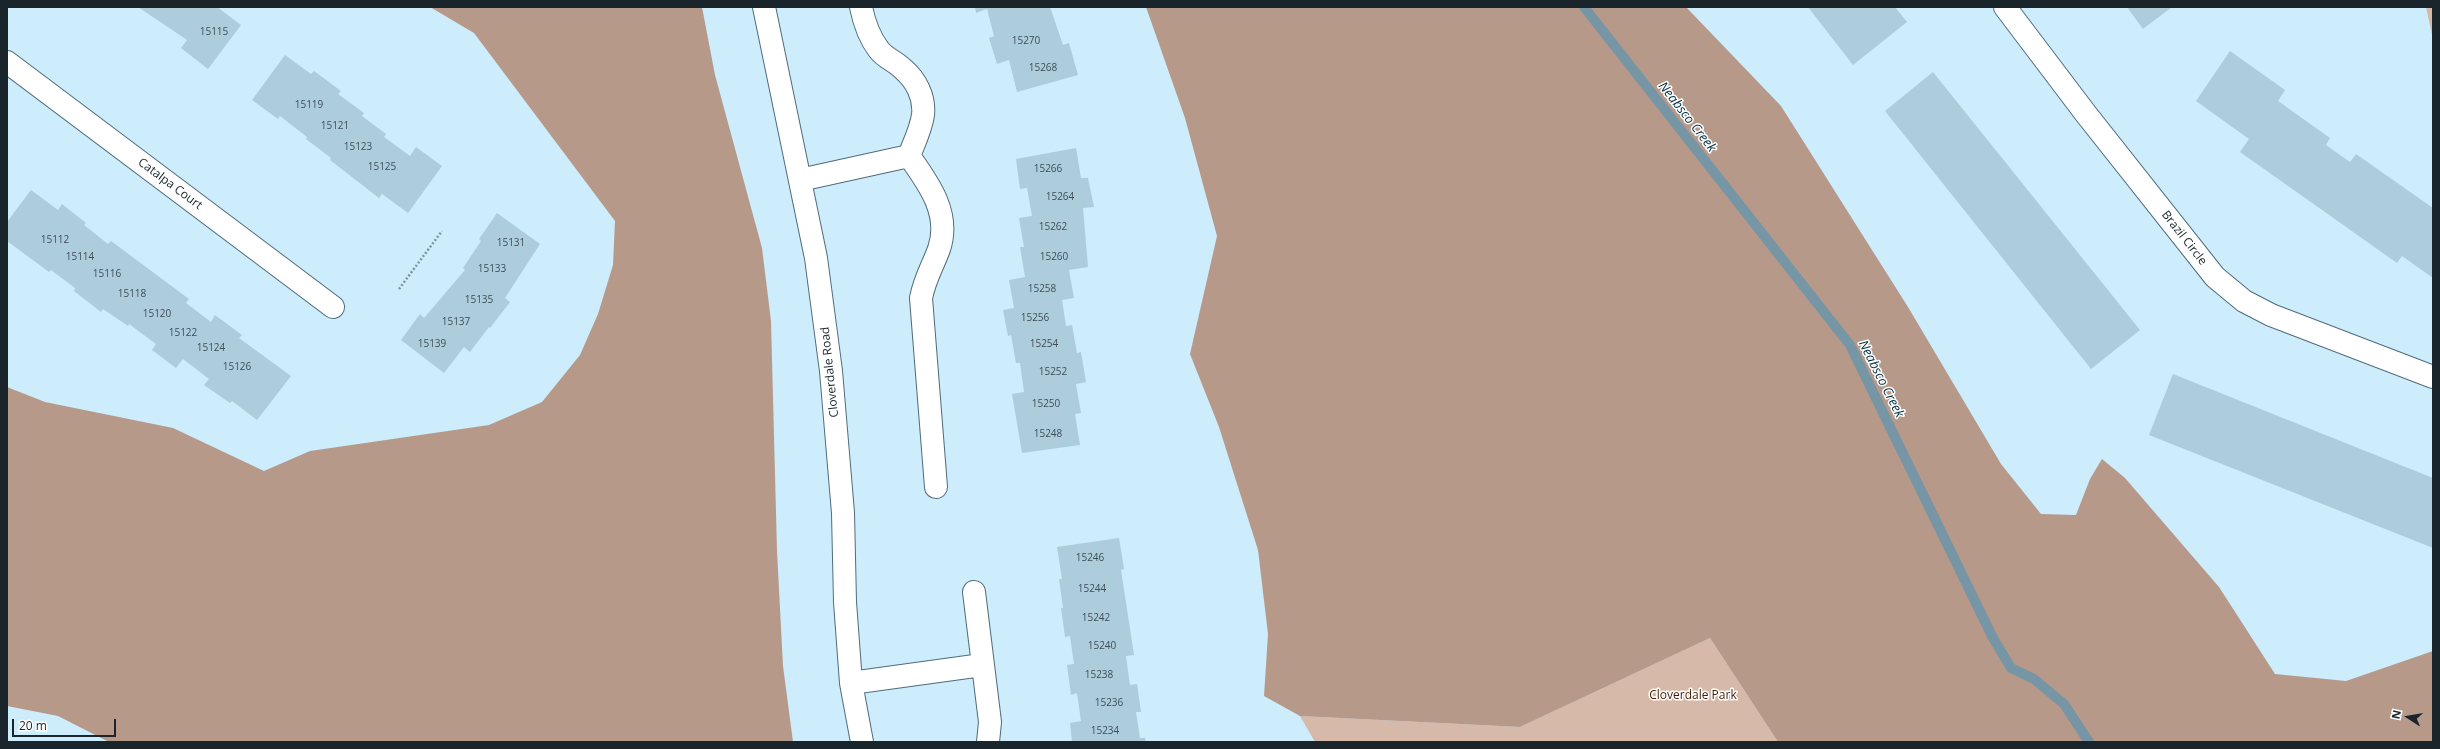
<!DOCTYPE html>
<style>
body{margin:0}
#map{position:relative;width:2440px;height:749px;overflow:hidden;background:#cdecfc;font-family:"Open Sans",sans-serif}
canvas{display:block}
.frame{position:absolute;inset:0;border:8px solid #19252b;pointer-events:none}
.north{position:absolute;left:2388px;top:697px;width:40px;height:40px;-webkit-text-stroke:3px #fff;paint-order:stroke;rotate:282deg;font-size:11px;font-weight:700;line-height:16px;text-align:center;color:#19252b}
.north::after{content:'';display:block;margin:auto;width:14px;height:18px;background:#19252b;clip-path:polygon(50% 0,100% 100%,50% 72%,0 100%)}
.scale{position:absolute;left:12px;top:719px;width:104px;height:18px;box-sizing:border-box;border:2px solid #19252b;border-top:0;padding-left:5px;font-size:12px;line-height:14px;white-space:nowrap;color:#19252b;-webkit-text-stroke:3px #fff;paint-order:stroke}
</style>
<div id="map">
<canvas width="2440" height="749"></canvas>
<div class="frame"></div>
<div class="north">N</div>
<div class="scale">20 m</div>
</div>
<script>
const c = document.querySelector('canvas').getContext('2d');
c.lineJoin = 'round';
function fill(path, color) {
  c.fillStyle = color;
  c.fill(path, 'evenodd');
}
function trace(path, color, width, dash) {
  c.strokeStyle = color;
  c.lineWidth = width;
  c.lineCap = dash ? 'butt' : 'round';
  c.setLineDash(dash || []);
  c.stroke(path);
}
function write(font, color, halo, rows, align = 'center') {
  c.font = font + ' "Open Sans",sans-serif';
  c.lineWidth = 3;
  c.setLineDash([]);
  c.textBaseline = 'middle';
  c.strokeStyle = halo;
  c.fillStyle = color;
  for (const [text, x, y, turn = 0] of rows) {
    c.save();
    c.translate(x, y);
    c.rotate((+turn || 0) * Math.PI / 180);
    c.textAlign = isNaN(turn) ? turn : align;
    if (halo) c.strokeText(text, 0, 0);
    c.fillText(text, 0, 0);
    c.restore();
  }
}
fill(new Path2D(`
 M 2426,7 L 2433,7 L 2433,39 Z
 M 1710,638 L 1778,742 L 1315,742 L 1300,716 L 1520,727 Z`), '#d7b9a9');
fill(new Path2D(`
 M 430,7 L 702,7 L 715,75 L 762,248 L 771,321 L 777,551 L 783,666 L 793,742 L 109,742 L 58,716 L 7,706 L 7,387 L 45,402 L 173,428 L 264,471 L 310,451 L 489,425 L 542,402 L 580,355 L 598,314 L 613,265 L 615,221 L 474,33 Z
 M 1146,7 L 1686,7 L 1781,106 L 1908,307 L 2001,464 L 2041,514 L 2076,515 L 2090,479 L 2102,459 L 2125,478 L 2219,587 L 2275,674 L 2346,681 L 2433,651 L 2433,742 L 1778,742 L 1710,638 L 1520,727 L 1300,716 L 1264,696 L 1268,634 L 1258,550 L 1219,427 L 1190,354 L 1217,236 L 1185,118 Z`), '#b7998a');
trace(new Path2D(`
 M 1584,7 L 1850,345 L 1993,638 L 2011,668 L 2034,679 L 2064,704 L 2089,742`), '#7695a5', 10);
fill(new Path2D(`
 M 138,7 L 217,7 L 241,25 L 208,69 L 181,48 L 187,40 Z
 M 975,7 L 1050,7 L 1063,45 L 1069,43 L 1078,75 L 1017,92 L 1009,60 L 997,64 L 989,38 L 994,36 L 987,9 L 976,13 Z
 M 1808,7 L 1895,7 L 1907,22 L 1853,65 Z
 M 2127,7 L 2172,7 L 2143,29 Z
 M 2230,51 L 2285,90 L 2278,101 L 2330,138 L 2326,145 L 2350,162 L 2356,154 L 2433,208 L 2433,278 L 2402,256 L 2397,263 L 2240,152 L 2249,139 L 2196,101 Z
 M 285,55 L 311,74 L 314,71 L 341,91 L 338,94 L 364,113 L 362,116 L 386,134 L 384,137 L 410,156 L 416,147 L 442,166 L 408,213 L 382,194 L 379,198 L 330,160 L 331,158 L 306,139 L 307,137 L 280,116 L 278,119 L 252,100 Z
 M 1933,72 L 2140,330 L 2091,369 L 1885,111 Z
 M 1076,148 L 1081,178 L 1088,178 L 1094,207 L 1083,208 L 1088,267 L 1069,270 L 1074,298 L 1062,300 L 1066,326 L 1072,325 L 1077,353 L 1081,352 L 1086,382 L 1076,384 L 1081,413 L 1075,414 L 1080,445 L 1022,453 L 1012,394 L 1024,392 L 1020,363 L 1016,363 L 1011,335 L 1008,336 L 1003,310 L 1014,308 L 1009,280 L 1025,277 L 1020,247 L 1024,247 L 1019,218 L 1032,216 L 1027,188 L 1020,189 L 1016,159 Z
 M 31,190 L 58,210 L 62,204 L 86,223 L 84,225 L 108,244 L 111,241 L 189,299 L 186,303 L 211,322 L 215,315 L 242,335 L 239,338 L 291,376 L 257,420 L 232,401 L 230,403 L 204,385 L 209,379 L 183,359 L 176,368 L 152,350 L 156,344 L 129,324 L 128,326 L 103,309 L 101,312 L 74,291 L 75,288 L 51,270 L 49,272 L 7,241 L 7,222 Z
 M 497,213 L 540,244 L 505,298 L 510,302 L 490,328 L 489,327 L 470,352 L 464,347 L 444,373 L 401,340 L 420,314 L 424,318 L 465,270 L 463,268 L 481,241 L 479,239 Z
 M 2173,374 L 2433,478 L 2433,548 L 2149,435 Z
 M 1119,538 L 1124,569 L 1121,570 L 1134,655 L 1126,656 L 1130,685 L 1137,684 L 1141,712 L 1136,712 L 1140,738 L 1145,738 L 1146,742 L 1072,742 L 1070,723 L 1081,721 L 1077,693 L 1071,695 L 1067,665 L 1074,664 L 1070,636 L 1065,637 L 1061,608 L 1063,608 L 1059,579 L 1062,579 L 1057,547 Z`), '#adccdc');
const minor = new Path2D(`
 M 764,7 L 816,258 L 831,371 L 843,513 L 845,602 L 851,683 L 862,742
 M 861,7 C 864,22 869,37 879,50 C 885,58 895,61 903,69 C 916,80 925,97 923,115 C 921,129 914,143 909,156 C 929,184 951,214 939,249 C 932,268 925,278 921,298 L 936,487
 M 2005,7 L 2086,114 L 2215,277 L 2244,301 L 2271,315 L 2433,377
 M 7,62 L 333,307
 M 800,180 L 909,156
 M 974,592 L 990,722 L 988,742
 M 851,683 L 982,665`);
trace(minor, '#506c7a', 24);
trace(new Path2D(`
 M 399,289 L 442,231`), '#7d949f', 2.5, [2, 2]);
trace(minor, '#fff', 22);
write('10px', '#3e4f57', null, [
 ["15115",214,32],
 ["15270",1026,41],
 ["15268",1043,68],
 ["15119",309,105],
 ["15121",335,126],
 ["15123",358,147],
 ["15125",382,167],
 ["15266",1048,169],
 ["15264",1060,197],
 ["15262",1053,227],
 ["15112",55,240],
 ["15131",511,243],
 ["15114",80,257],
 ["15260",1054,257],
 ["15133",492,269],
 ["15116",107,274],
 ["15258",1042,289],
 ["15118",132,294],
 ["15135",479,300],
 ["15120",157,314],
 ["15256",1035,318],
 ["15137",456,322],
 ["15122",183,333],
 ["15139",432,344],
 ["15254",1044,344],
 ["15124",211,348],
 ["15126",237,367],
 ["15252",1053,372],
 ["15250",1046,404],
 ["15248",1048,434],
 ["15246",1090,558],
 ["15244",1092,589],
 ["15242",1096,618],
 ["15240",1102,646],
 ["15238",1099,675],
 ["15236",1109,703],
 ["15234",1105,731]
]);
write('12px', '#19252b', '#fff', [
 ["Catalpa Court",170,184,37],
 ["Brazil Circle",2184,238,52],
 ["Cloverdale Road",830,372,-96]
]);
write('12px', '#451d03', '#fff', [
 ["Cloverdale Park",1693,696]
]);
write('italic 13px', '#013043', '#fff', [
 ["Neabsco Creek",1687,117,52],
 ["Neabsco Creek",1881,379,63]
]);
</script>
